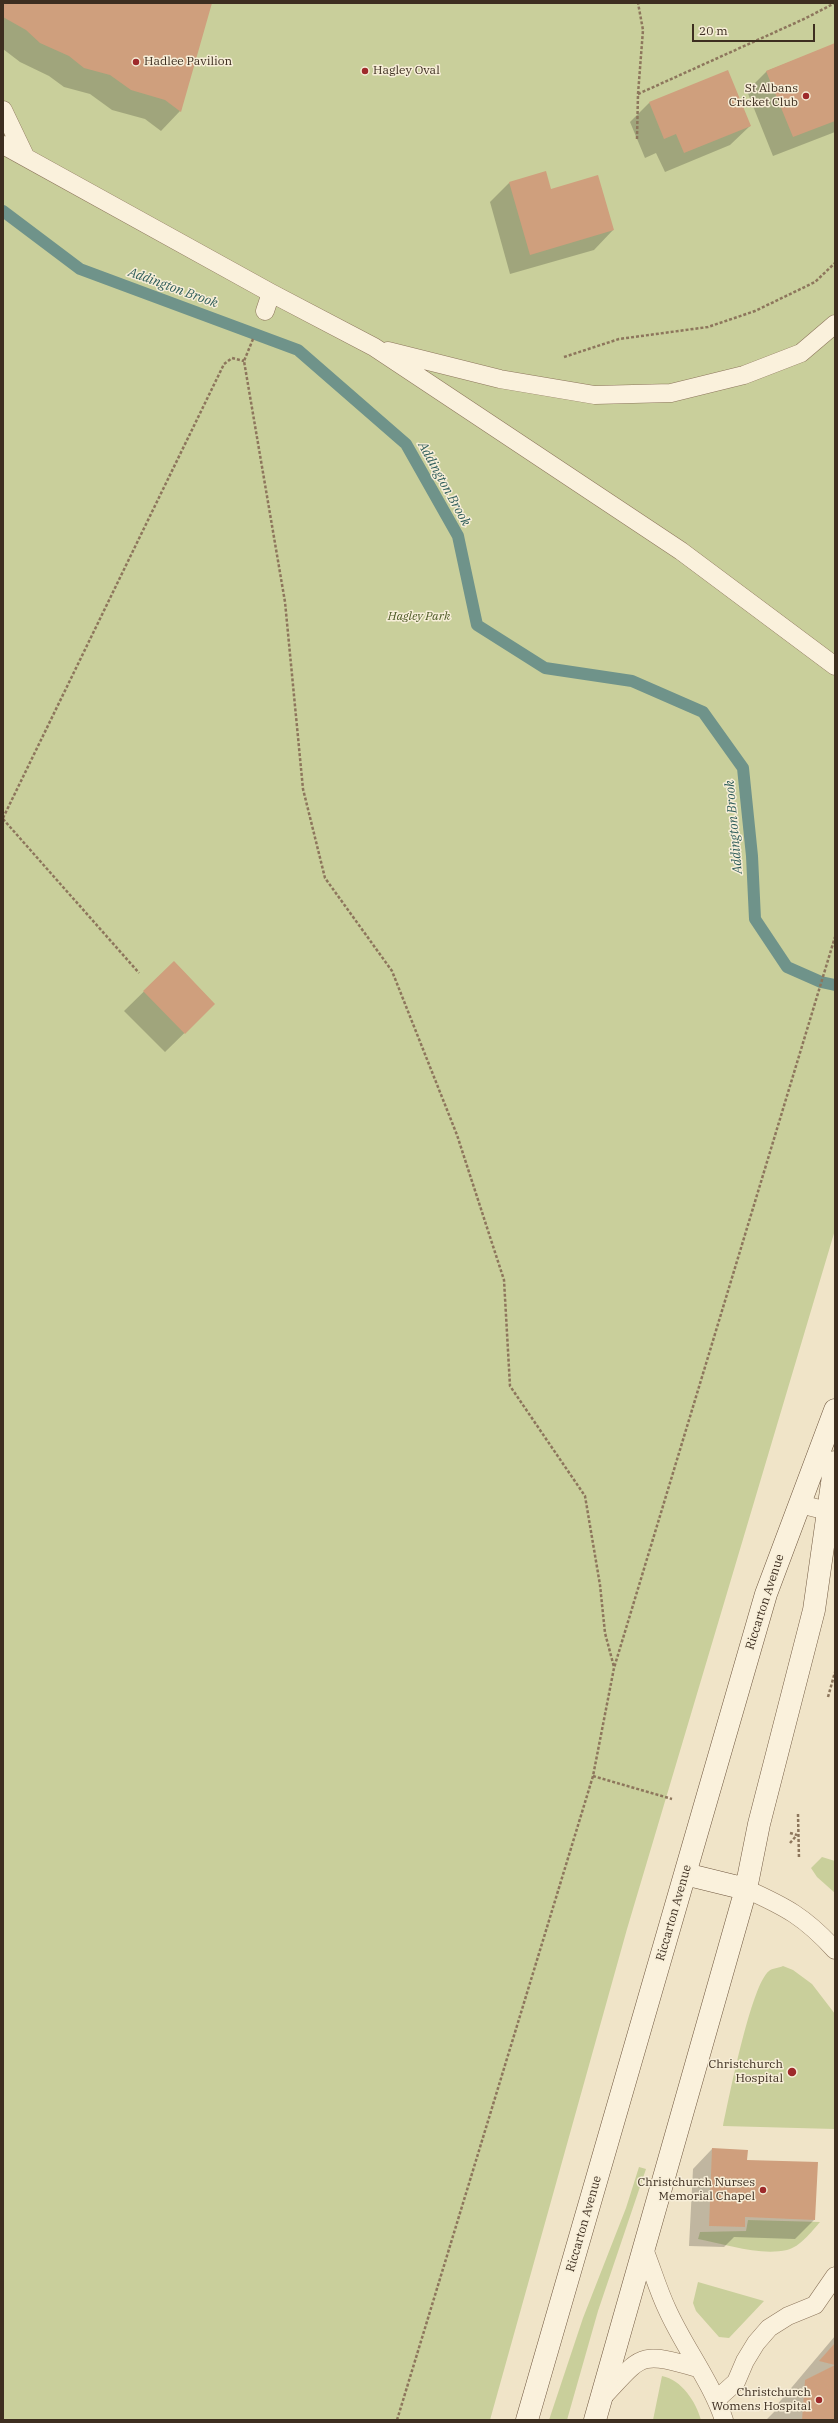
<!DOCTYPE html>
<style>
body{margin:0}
#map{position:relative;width:838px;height:2423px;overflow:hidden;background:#f0e4c8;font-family:"IBM Plex Serif",serif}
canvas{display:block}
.frame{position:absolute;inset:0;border:4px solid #3d2e20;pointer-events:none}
.scale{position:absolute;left:692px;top:24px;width:123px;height:18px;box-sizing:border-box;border:2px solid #3d2e20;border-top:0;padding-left:5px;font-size:12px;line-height:14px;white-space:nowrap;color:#3d2e20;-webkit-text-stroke:3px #f7eed8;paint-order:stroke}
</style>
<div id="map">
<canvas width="838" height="2423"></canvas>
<div class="frame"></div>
<div class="scale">20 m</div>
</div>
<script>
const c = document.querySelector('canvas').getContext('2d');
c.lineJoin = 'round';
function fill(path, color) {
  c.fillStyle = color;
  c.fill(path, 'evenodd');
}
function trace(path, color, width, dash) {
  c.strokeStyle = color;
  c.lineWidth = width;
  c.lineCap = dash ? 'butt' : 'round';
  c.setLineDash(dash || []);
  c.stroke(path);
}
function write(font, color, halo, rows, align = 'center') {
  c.font = font + ' "IBM Plex Serif",serif';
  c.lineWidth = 3;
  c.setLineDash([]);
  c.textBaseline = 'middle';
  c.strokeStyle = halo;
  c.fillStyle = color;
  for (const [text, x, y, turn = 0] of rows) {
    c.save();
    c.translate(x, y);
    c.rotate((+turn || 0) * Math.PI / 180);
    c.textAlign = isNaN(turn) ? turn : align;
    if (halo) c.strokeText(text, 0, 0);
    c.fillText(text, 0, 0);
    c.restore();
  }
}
fill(new Path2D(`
 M 3,3 L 835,3 L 835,1230 L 627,1929 L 490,2420 L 3,2420 Z
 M 822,1857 L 835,1861 L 835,1893 L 817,1877 L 811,1868 Z
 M 783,1966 L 793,1970 L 812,1984 L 835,2014 L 835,2129 L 723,2126 C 729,2098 751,1985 769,1971 C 772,1968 779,1968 783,1966 Z
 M 639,2167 L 646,2169 L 598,2311 L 567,2420 L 549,2420 L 583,2318 L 626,2208 Z
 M 748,2220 L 820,2222 C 812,2231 800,2247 787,2250 C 759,2256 725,2244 698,2239 L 700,2232 L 746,2231 Z
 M 698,2282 L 764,2301 L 729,2338 L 719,2337 L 696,2311 L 693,2303 Z
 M 662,2376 C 682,2380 696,2402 701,2420 L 653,2420 Z`), '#c9cf9b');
fill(new Path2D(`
 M 3,3 L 211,3 L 180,111 L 161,131 L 145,119 L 112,110 L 90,94 L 64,87 L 49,76 L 20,62 L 3,49 Z
 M 835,44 L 835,132 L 773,156 L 747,91 L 767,71 Z
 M 649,103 L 750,126 L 730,145 L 665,172 L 656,153 L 645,158 L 630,122 Z
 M 509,183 L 551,190 L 613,230 L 594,250 L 510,274 L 490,202 Z
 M 174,962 L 214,1004 L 165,1052 L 124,1011 Z
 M 712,2149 L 814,2220 L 795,2239 L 734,2237 L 724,2247 L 689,2246 L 693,2169 Z
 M 835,2336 L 835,2420 L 766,2420 L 779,2407 L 776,2406 Z`), '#0003');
trace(new Path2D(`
 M 3,211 L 80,269 L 298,350 L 406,444 L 458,536 L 477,625 L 545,668 L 632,681 L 703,712 L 743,768 L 752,856 L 755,919 L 787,967 L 821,982 L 835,985`), '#6f938a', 12);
fill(new Path2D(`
 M 3,3 L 212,3 L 181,112 L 165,100 L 131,90 L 110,75 L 84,68 L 69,56 L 40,43 L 26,30 L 3,17 Z
 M 835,43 L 835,121 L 793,137 L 766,71 Z
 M 728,70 L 751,126 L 684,153 L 676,134 L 664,139 L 649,102 Z
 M 546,171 L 551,189 L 598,175 L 614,230 L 530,255 L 509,182 Z
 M 174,961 L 215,1004 L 185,1034 L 143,991 Z
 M 712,2148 L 748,2150 L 747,2160 L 818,2162 L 815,2220 L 745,2217 L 745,2227 L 709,2226 Z
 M 835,2343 L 835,2420 L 802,2420 L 805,2380 L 835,2365 L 819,2361 Z`), '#cf9f7d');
const service = new Path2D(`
 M 3,110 L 25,156
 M 3,145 L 271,293 L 374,347 L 681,551 L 835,666
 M 265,311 L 271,293
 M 388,351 L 500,379 L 595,395 L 671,393 L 744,375 L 801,353 L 835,324
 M 800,1504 L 835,1513
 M 746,1889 C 786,1907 805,1917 835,1950
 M 644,2249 C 652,2269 658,2290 667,2309 C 684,2347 711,2381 724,2420
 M 601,2399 C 642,2356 637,2350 697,2368
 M 717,2399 L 736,2382 L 745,2361 L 756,2343 L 769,2328 L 788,2316 L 815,2305 L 835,2276`);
const secondary = new Path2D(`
 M 685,1874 L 746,1889
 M 527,2420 L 766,1594 L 835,1410
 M 595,2420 L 746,1889 L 759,1824 L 814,1610 L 835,1462`);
trace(service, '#8d765c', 19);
trace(secondary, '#6f573f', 23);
trace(new Path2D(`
 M 638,94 L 804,19 L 835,3
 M 637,139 L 638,94 L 643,30 L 638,3
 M 253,339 L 244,361 L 285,602 L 303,789 L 325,878 L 392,971 L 457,1135 L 504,1280 L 510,1386 L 585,1496 L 600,1585 L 605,1633 L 614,1667
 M 564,357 L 619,339 L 708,327 L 755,311 L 815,282 L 835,263
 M 3,818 L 224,364 L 232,358 L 244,361
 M 3,819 L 139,973
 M 828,1697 L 835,1672
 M 593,1776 L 672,1799
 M 798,1814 L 799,1859
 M 790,1833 L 797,1835
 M 790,1843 L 797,1835
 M 397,2420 L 593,1776 L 614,1668 L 835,937`), '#8d765c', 2.5, [3, 2]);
trace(service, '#faf1dc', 18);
trace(secondary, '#faf1dc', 22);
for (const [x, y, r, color] of [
 [136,62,4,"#9e2a2b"],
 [365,71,4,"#9e2a2b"],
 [806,96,4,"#9e2a2b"],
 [792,2072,5,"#9e2a2b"],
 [763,2190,4,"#9e2a2b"],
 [819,2400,4,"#9e2a2b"]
]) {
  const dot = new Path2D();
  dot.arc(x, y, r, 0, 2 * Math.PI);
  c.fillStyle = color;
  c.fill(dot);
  trace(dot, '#f7eed8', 1.5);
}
write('12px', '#3d2e20', '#f7eed8', [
 ["Hadlee Pavilion",144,62,"left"],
 ["Hagley Oval",373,71,"left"],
 ["St Albans",798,89],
 ["Cricket Club",798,103],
 ["Christchurch",783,2065],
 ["Hospital",783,2079],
 ["Christchurch Nurses",755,2183],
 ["Memorial Chapel",755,2197],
 ["Christchurch",811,2393],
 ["Womens Hospital",811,2407]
], 'right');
write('italic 12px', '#4d5a26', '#f7eed8', [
 ["Hagley Park",419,617]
]);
write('12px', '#3d2e20', '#f7eed8', [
 ["Riccarton Avenue",765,1602,-72],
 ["Riccarton Avenue",674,1913,-74],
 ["Riccarton Avenue",584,2224,-74]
]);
write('italic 13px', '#2f5d5a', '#f7eed8', [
 ["Addington Brook",173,288,20],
 ["Addington Brook",444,484,61],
 ["Addington Brook",734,827,-95]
]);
</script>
